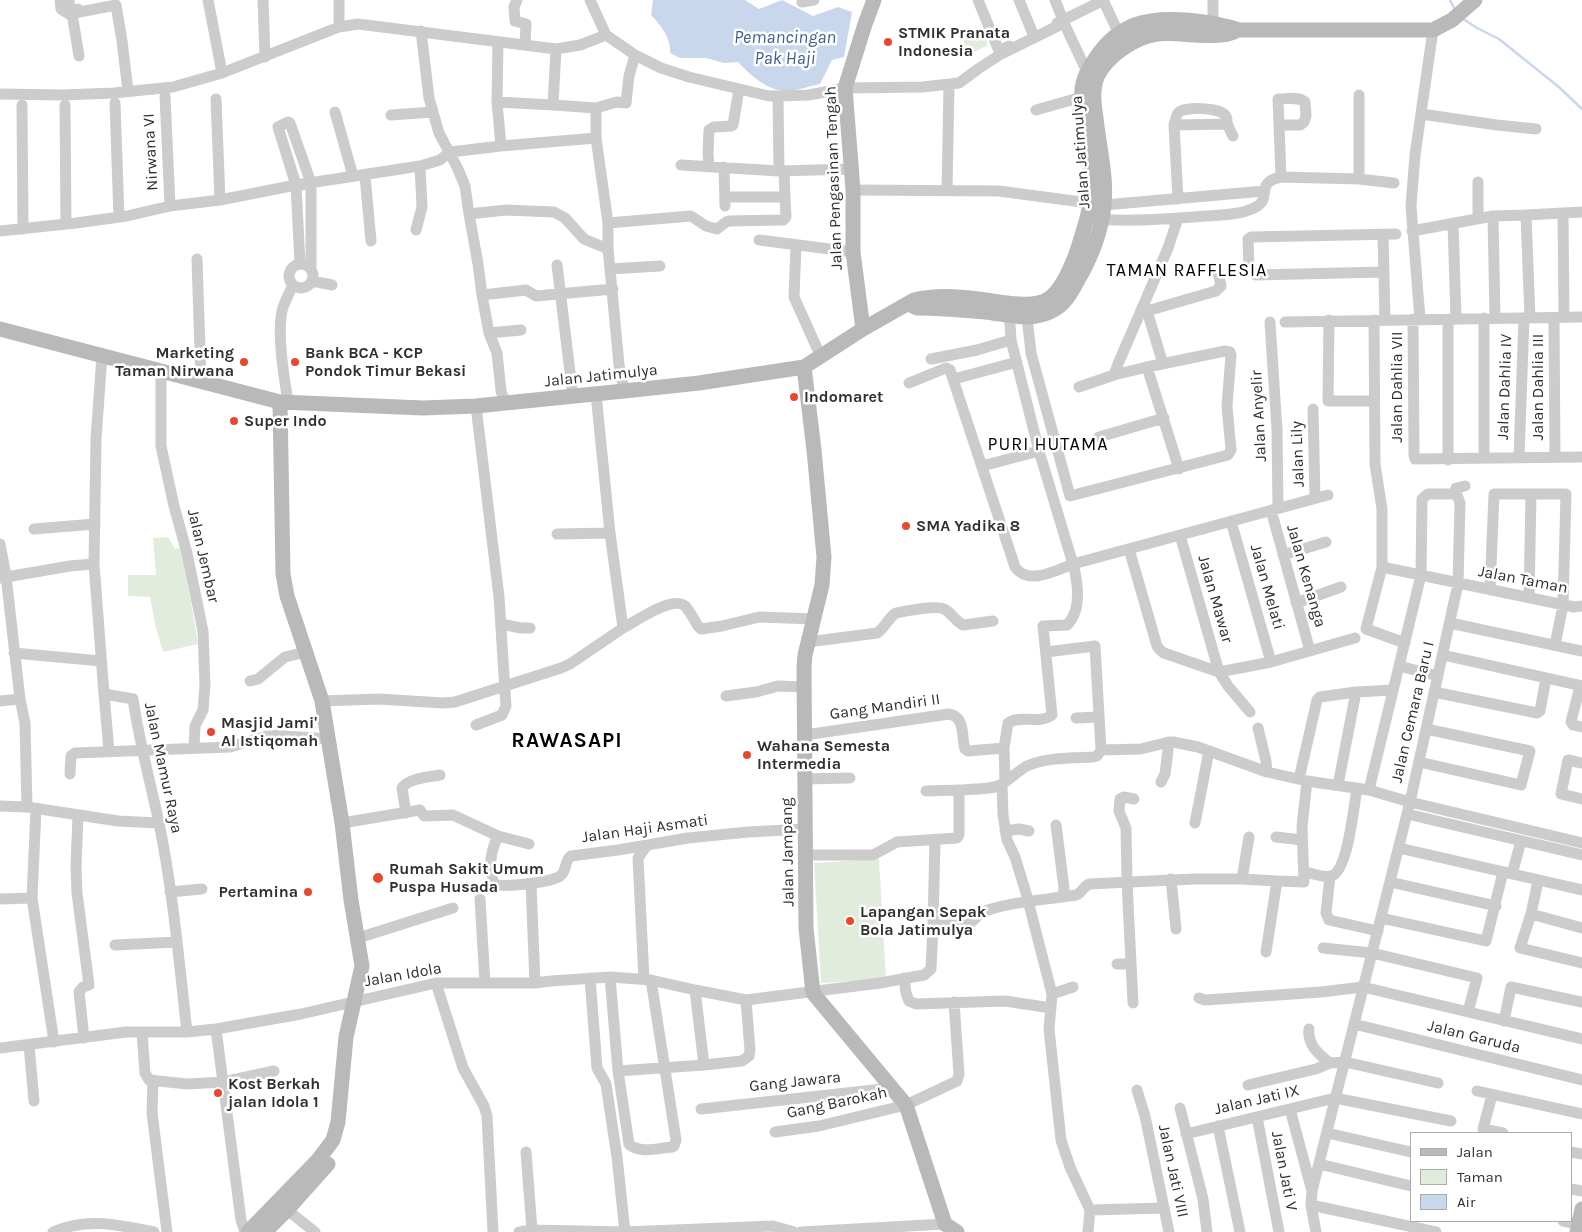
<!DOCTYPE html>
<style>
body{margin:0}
#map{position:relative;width:1582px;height:1232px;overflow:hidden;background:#fff;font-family:Karla,sans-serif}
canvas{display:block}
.legend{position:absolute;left:1410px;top:1132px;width:162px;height:90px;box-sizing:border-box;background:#fff;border:1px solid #acacac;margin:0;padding:6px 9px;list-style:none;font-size:15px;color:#2f2f2f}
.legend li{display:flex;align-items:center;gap:10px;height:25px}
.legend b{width:25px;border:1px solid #acacac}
</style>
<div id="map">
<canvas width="1582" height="1232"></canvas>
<ul class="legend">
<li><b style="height:6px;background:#b9b9b9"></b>Jalan</li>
<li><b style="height:14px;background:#e2ecdd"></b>Taman</li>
<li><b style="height:14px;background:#c9d7ed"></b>Air</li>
</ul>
</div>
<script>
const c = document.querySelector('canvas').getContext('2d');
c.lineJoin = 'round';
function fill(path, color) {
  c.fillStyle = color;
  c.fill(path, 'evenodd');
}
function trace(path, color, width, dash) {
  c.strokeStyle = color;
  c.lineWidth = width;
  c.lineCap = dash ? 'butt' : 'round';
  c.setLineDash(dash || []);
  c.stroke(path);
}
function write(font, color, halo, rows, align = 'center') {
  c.font = font + ' Karla,sans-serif';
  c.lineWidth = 5;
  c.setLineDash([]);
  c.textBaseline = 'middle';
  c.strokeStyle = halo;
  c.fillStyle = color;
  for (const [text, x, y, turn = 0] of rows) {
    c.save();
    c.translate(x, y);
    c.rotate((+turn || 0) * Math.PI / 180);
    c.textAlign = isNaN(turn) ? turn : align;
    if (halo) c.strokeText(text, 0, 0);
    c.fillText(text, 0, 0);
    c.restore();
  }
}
fill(new Path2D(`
 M 982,29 L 988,45 L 968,55 L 962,36 Z
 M 168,537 L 175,549 L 182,548 L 198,644 L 163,652 L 155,624 L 150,597 L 128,596 L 128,575 L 156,575 L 153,538 Z
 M 879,859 L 886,979 L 821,983 L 814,863 Z`), '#e2ecdd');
fill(new Path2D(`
 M 653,0 L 745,0 L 759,9 L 782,0 L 813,16 L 838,7 L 852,12 L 844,57 L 832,60 L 820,84 C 810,86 799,90 789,91 C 770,93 750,75 738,62 L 724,63 L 706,58 L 680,58 L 670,53 C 672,40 660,24 651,15 Z`), '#c9d7ed');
trace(new Path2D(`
 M 1450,0 L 1455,10
 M 1462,18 L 1477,28 L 1499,39 L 1560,88 L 1582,109`), '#c9d7ed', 2.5);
trace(new Path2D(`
 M 60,0 L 61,9 L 69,14 L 116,5 L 122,41 L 128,91
 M 69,0 L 70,11 L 78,9
 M 208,0 L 222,73
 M 263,0 L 265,57
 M 339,0 L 339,27
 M 517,0 L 514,7 L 515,21 L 526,24 L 525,45
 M 590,0 L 606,35 L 635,55 L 661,68 L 689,77 L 769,96 L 778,96 L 809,95 L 845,88 L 922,87 L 959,83 L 978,69 L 1001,54 L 1064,23 L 1087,72
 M 978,0 L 999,51 L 1009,46
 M 1019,0 L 1033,34
 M 1055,0 L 1063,20
 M 1103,0 L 1119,34
 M 802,2 L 814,0
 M 72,14 L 79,56
 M 1057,23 L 1104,0
 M 1213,23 L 1213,0
 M 421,31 L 429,98 L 439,133 L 457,167 L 465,186 L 469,214 L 478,264 L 482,295 L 489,333 L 497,353 L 501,391 L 505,403
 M 498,42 L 497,102 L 501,146 L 596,138
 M 556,49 L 553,105 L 596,108 L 617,102 L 626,103 L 629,76 L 635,55
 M 0,94 L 64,95 L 114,93 L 173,87 L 222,73 L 339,27 L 358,24 L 556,49 L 580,45 L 606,35
 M 165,96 L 170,206
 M 778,96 L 779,171
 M 216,99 L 220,200
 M 497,102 L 553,105
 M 115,103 L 119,217
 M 22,105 L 23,229
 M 65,105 L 66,224
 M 596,108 L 596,138 L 608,223 L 608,249 L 610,269 L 660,266
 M 1036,110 L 1082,97
 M 335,112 L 353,176
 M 1421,114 L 1497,125 L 1536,129
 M 391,115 L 433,112
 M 1174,125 C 1175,122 1176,116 1178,113 C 1184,106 1218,108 1224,114 C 1227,117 1227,118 1227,122 C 1228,127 1231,132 1233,136
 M 1279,125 L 1300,125 L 1304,122 L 1306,116 L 1305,102 C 1298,96 1287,99 1278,99 L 1281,177
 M 681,165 L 779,171 L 851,169
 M 709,166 L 708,154 L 709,130 L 714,127 L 731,126 L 733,125 L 739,89
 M 724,167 L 725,206
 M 365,176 L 371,241
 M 1359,179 L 1359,95
 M 853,190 L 999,191 L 1104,205 L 1264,191
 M 947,190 L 949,85
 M 725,197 L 785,197 L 784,171
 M 1178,199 L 1174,125 L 1227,124
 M 1563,213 L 1564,317
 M 469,214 L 506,210 L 554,212 L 565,218 L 584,239 L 608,249
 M 1526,215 L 1530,318
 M 1493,216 L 1495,318
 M 1478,218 L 1478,182
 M 1096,219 C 1130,222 1171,219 1205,216 C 1221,215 1239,215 1254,208 C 1274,199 1253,183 1281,177 L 1359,179 L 1394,183
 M 608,223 L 691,216 L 706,226 L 717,229 L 726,222 L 729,221 L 783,220 L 786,217 L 785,197
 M 1453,223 L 1456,319
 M 416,230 L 422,207 L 420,166
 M 0,231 L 76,223 L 127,216 L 170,206 L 220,200 L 296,185 L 420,166 L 440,160 L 450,152 L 501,146
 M 1412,231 L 1493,216 L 1526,215 L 1582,212
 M 1383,235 L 1385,319
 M 759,240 L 853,252
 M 796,245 L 794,297 L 821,357
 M 197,259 L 201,381
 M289 276a12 12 0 1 1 24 0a12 12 0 1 1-24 0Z
 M 300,264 L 296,185 L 278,127 L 288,122 L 290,123 L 311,183 L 311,270
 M 557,265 L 573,397
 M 610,269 L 619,365 L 624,391
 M 1384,272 L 1256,275 L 1249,269 L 1248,239 L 1251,237 L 1396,234
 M 312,281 L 332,285
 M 482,295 L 526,290 L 536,296 L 613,289
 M 1142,308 L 1147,311 L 1163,364
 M 1147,311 L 1216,291 L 1221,286 L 1218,272
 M 1027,317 L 1031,353 L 1070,496 L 1228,455 L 1231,450 L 1227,406 L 1231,355 L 1230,352 L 1225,351 L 1147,367 L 1179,469
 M 1554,318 L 1555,457
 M 1413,319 L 1414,455 L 1415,459 L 1582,457
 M 1420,319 L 1411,206 L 1415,155 L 1433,30
 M 1329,320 L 1328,401 L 1374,401
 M 1374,320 L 1375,464 L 1382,509 L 1382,567 L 1574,607 L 1582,606
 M 1270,322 L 1277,430 L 1278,508
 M 1285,322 L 1582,317
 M 489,333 L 521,330
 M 102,355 L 96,439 L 94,564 L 104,694 L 133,699 C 139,741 150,781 159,823 C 173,891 179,962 187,1032
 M 931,359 L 977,350 L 1011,340
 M 161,371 L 161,446 L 174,506 L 187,553 L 203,631 L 205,685 L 203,710 L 195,726 L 194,748
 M 1114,375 L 1118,364 L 1168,248 L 1178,218
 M 954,379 L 1017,362
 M 909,383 L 946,368 L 950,370 L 1015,567 C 1028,586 1057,570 1073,564 L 1328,495
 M 1079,387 L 1114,375 L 1147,367
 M 288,402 C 284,377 277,335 282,311 C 284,302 289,294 293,285
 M 476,406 L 499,597 L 506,706 L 502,715 L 476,725
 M 1313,409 L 1315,498
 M 1099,437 L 1164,418
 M 1484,457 L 1484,318
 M 1519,457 L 1524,318
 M 1448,460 L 1448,319
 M 982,466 L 1039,451
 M 1454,494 L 1456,488 L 1465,486
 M 1271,510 L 1310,651
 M 1231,521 L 1271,662
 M 34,529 L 95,524
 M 557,534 L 610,533
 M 1180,535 L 1219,672 L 1228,686 L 1250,712
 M 0,544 L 6,576 L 20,699 L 25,723 L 27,807
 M 1129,549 L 1157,646 L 1160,650 L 1164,653 L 1219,672 L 1271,662 L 1355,638
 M 1283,555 L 1326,542
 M 1382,567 L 1366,629 L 1405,643
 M 0,578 L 70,566 L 94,564
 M 1490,590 L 1494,494 L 1566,494 L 1563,605 L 1555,645
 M 1529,598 L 1531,494
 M 1296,603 L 1341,587
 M 1450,623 L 1582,651
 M 501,624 L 521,628 L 530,628
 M 623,628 C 635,622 672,595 685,606 C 690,611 694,620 698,626 L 701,629 L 722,626 L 759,617 L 814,619
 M 808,642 L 877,633 C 885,628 888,618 896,613 C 905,611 937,605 944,609 C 952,613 955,621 963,625 L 993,621
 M 1046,652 L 1095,646 L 1101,750
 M 14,653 L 101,661
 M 1443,655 L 1582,686
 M 1399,666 L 1438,676
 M 250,681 L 258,679 L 285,657 L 306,652
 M 1580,686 L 1571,722 L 1573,725 L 1582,727
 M 1434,692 L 1537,713 L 1540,711 L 1546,678
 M 104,694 L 109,751
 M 726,696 L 756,692 L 778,686 L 805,687
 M 0,701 L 20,699
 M 322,701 L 379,699 L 443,703 L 455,702 L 561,668 L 570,664 L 623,628 L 610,533 L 596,394
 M 1076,718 L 1098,717
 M 1258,728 L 1266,761 L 1267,772
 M 805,735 L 949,714 C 966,717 961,737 965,749 L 968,751 L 1004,748
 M 1101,750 L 1141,749 L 1169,742
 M 1419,762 L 1521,785 L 1530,751 L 1426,729
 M 1582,763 L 1568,760 L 1561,794 L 1582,799
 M 70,774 L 71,756 L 75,753 L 230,747 L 270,735 L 329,739
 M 804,779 L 850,778
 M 1299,779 L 1317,700 L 1320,697 L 1356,692 L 1393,690
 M 1005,781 L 1004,748 L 1008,723 C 1021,714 1039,725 1052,715 L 1043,626 L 1067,625 C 1082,610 1078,583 1073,564 L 1039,451 L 1011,340 L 1009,308
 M 1161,782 L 1165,774 L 1169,742 L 1173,742 L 1198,747 L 1267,772 L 1307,781 L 1369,790 L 1410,802 L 1582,843
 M 1002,784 L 1003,815 L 1007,840 L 1015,857 L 1026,893 L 1052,994 L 1049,1029 L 1061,1140 L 1070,1167 L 1090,1210 L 1088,1232
 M 1338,785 L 1356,692
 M 926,791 L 959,790
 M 0,806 L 27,807 L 118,821 L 159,823
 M 36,809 L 32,898 L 54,1042
 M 406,813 L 402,788 C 409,778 429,777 440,775
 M 1407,814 L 1582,855
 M 78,815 L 76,866 L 77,893 L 89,985 L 83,987 L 79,992 L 84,1038
 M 342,823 L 420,810 L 424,816 L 453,815 L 498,836 L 529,844
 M 1195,823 L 1209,751
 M 1056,825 L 1064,888 L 1063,897
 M 1005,831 L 1019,829 L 1029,831
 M 498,836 C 490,852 488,867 494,884 C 504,888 552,882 560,876 C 567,872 564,861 571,856 L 618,850 L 688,838 L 748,832 L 805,829
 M 1276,837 L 1302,840
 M 1399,848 L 1582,890
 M 805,855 L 873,855 L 897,842 L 957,838 L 959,835 L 959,790 C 969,789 994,790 1002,784 C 1010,779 1018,771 1027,766 C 1048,757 1072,758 1093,757 L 1097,756 L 1101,750
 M 1304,872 C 1312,873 1323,878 1331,876 C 1348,872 1354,805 1357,788
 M 1512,874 L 1521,841
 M 1330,876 L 1326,913 L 1329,920 L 1378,931
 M 1171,879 L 1176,929
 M 1242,879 L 1249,837
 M 1538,881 L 1531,914 L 1520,948 L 1582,963
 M 1390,882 L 1496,906
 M 531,884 L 535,983
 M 170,892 L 202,889
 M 0,899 L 32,898
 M 480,899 L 485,983
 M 1531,914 L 1582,928
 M 1381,918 L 1486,941 L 1503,872
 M 933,925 L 935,840
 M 358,938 L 453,908
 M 115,945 L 177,942
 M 1323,948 L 1372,953 L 1477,978 L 1468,1012
 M 1266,952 L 1277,881
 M 1117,964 L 1131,964
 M 610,977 L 618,1071
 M 590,978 L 597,1068 L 606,1084 L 617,1157 L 625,1232
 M 904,978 L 906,993 L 909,1001 L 916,1004 L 1005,1001 L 1051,1008
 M 644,979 L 638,858 L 647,845
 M 651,980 L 676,1140 L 674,1146 L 672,1147 C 659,1148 639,1154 629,1144 L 618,1071 C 646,1069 675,1067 704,1065 L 695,990
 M 436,983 L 463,1068 L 484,1106 L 487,1116 L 493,1232
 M 1052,994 L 1073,987
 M 1199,998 L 1205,1000 L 1321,992 L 1363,987 L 1582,1039
 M 1133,1003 L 1127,882 L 1126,828 L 1119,811 L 1120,799 L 1124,797 L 1134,799
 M 1504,1021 L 1511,987 L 1582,1002
 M 1354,1024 L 1582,1080
 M 216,1029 L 241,1220 L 245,1232
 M 1309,1029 C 1307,1044 1318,1054 1330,1063 L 1345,1062 L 1438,1083
 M 142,1032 L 145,1073 L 149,1080 L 187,1084 L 223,1082 L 274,1071
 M 29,1045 L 34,1101
 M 0,1048 L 126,1032 L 187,1032 L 216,1029 L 301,1014 L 436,983 L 535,983 L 551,981 L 610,977 L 651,980 L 695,990 L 746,1000 L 880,983 L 924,975 L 931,969 L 933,925 L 967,925 C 974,922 977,914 985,911 C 1014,901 1046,900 1076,895 C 1082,893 1083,887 1089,884 L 1194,879 L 1242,879 L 1277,881 L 1304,882 L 1302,827 L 1307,781
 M 704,1065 L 742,1061 L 749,1056 L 750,1050 L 746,1000
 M 153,1080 L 152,1113 L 167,1232
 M 1248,1085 L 1316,1069 L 1330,1063
 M 1137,1090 L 1145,1116 L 1169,1232
 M 1477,1091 L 1582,1114
 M 1492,1095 L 1483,1129 L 1503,1133
 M 1180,1108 L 1203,1199 L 1207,1232
 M 701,1109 L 892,1088
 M 1290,1109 L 1312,1191 L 1311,1205 L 1316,1232
 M 1257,1117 L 1279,1232
 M 1218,1126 L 1240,1232
 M 775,1132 L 819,1126 L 906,1105 L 957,1081 L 959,1074 L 954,1002
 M 1327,1133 L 1411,1152
 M 1186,1134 L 1335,1098 L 1451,1121
 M 526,1152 L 532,1230
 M 1571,1152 L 1582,1154
 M 1319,1164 L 1411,1186
 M 1571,1189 L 1582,1191
 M 1312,1191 L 1410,802 L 1458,584 L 1460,503 L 1457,495 L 1454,494 L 1428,494 L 1422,499 L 1421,575 L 1369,790
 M 281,1205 L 315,1232
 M 1311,1205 L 1436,1232
 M 1090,1210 L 1164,1208
 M 1563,1221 L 1582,1225
 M 53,1232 C 88,1217 118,1225 154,1232
 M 519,1232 L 532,1230 L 625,1232 L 773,1226 L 794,1232
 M 801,1232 L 945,1224`), '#ccc', 11);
trace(new Path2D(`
 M 911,305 L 917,308 C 939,308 962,310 985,312 C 1004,314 1022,320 1041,315 C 1062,310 1069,297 1078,280 C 1091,258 1102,230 1104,205 C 1107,177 1099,147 1096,118 C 1094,105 1092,90 1097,77 C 1102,66 1112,56 1122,49 C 1160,22 1181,39 1221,35 C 1227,35 1233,32 1239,30 L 1433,30 L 1452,20 L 1475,0
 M 0,329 L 280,402 L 423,408 L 476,406 L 624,391 L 699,383 L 804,367 L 863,329 L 914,300 C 934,295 957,296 978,299 C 998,301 1034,311 1051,297 C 1064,286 1072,265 1077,251 C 1084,229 1092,207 1091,184 C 1091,169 1089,154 1087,139 C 1085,120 1079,101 1083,83 C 1085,74 1090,67 1095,59 C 1119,23 1147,17 1187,20 C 1205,22 1222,24 1239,30
 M 863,329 L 853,252 L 853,190 L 845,88 L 865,24 L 874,0
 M 804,367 L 814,450 L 824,557 L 822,585 L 805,655 L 804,667 L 806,928 L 813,993 L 906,1105 L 945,1224 L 957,1232
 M 248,1232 L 318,1160 L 333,1140 L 338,1122 L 346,1037 L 362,966 L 351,900 L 342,823 L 322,701 L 287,596 L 283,574 L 280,402
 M 265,1232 L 286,1211 L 328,1164
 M 1577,1232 L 1582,1209`), '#b9b9b9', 15);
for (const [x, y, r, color] of [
 [888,42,5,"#e8482f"],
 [244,362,5,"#e8482f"],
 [295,362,5,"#e8482f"],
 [794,397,5,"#e8482f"],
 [234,421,5,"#e8482f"],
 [906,526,5,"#e8482f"],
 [211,732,5,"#e8482f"],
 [747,755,5,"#e8482f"],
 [378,878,6,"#e8482f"],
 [308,892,5,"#e8482f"],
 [850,921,5,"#e8482f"],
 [218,1093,5,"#e8482f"]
]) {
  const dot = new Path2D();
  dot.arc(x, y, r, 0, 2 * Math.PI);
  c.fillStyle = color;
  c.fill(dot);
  trace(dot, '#fff', 2);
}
write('bold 16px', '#2f2f2f', '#fff', [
 ["STMIK Pranata",898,33],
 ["Indonesia",898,51],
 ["Marketing",234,353,"right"],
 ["Taman Nirwana",234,371,"right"],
 ["Bank BCA - KCP",305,353],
 ["Pondok Timur Bekasi",305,371],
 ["Indomaret",804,397],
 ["Super Indo",244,421],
 ["SMA Yadika 8",916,526],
 ["Masjid Jami'",221,723],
 ["Al Istiqomah",221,741],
 ["Wahana Semesta",757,746],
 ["Intermedia",757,764],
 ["Rumah Sakit Umum",389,869],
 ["Puspa Husada",389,887],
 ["Pertamina",298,892,"right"],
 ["Lapangan Sepak",860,912],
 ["Bola Jatimulya",860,930],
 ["Kost Berkah",228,1084],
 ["jalan Idola 1",228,1102]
], 'left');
write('16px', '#2f2f2f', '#fff', [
 ["Nirwana VI",151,152,-93],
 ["Jalan Jatimulya",1081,152,-94],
 ["Jalan Pengasinan Tengah",834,178,-92],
 ["Jalan Jatimulya",601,376,-6],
 ["Jalan Dahlia VII",1397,387,-90],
 ["Jalan Dahlia IV",1505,387,-88],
 ["Jalan Dahlia III",1538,387,-90],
 ["Jalan Anyelir",1259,416,-93],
 ["Jalan Lily",1298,454,-92],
 ["Jalan Jembar",203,556,77],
 ["Jalan Kenanga",1306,576,74],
 ["Jalan Taman",1523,580,11],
 ["Jalan Melati",1267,587,74],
 ["Jalan Mawar",1215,599,74],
 ["Gang Mandiri II",885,707,-8],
 ["Jalan Cemara Baru I",1413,712,-77],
 ["Jalan Mamur Raya",163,768,78],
 ["Jalan Haji Asmati",645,829,-8],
 ["Jalan Jampang",788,852,-91],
 ["Jalan Idola",403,975,-10],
 ["Jalan Garuda",1474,1037,14],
 ["Gang Jawara",795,1082,-6],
 ["Jalan Jati IX",1257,1100,-13],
 ["Gang Barokah",837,1103,-12],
 ["Jalan Jati VIII",1173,1171,78],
 ["Jalan Jati V",1284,1171,79]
]);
write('italic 18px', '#3b5f93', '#fff', [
 ["Pemancingan",785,38],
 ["Pak Haji",785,59]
]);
c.letterSpacing = '1px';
write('18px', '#000', '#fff', [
 ["TAMAN RAFFLESIA",1187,271],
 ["PURI HUTAMA",1048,445]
]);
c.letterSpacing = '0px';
c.letterSpacing = '1px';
write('bold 21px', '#000', '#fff', [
 ["RAWASAPI",567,741]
]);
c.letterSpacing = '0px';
</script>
